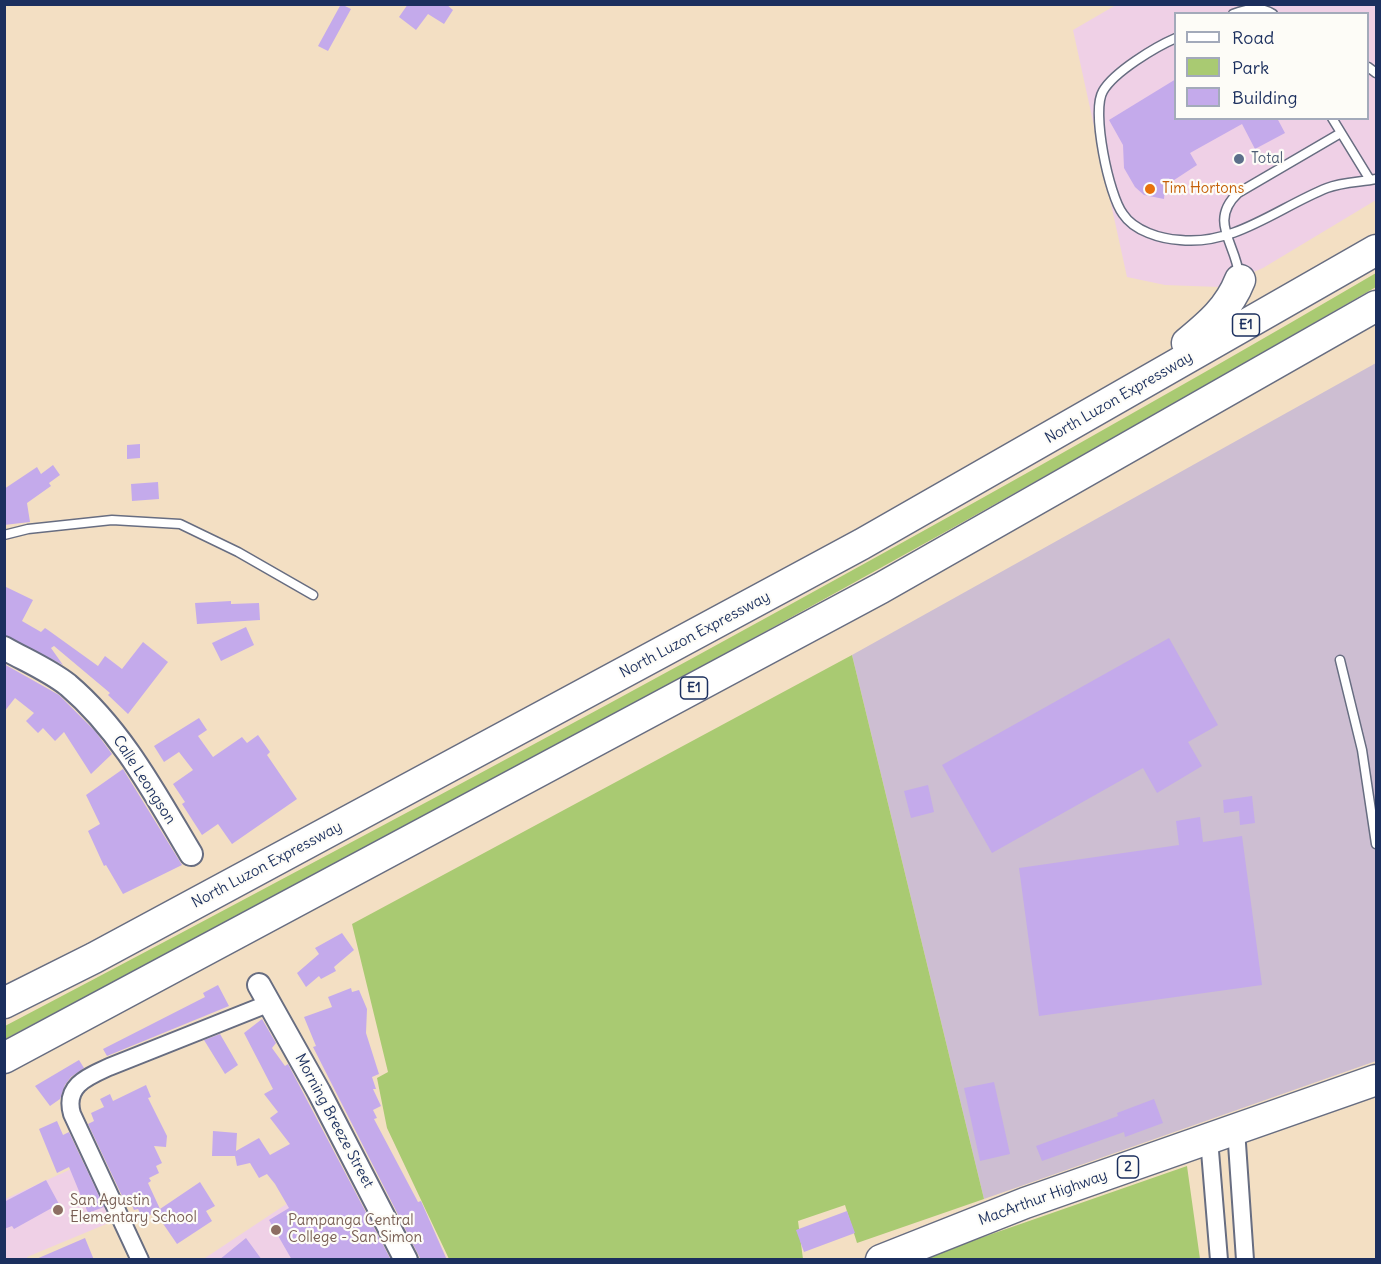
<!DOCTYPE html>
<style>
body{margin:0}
#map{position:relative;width:1381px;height:1264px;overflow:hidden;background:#f3dfc3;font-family:Delius,sans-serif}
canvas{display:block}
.frame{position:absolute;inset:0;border:6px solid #1b2f5e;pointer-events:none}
.legend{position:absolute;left:1174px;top:12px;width:195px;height:108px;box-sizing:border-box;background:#fdfcf7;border:2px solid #a3aaba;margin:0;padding:8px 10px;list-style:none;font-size:18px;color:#1b2f5e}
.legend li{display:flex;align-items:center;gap:12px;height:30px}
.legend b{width:30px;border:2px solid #a3aaba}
</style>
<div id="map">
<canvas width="1381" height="1264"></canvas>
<div class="frame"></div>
<ul class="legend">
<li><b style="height:8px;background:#fff"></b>Road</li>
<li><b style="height:16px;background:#a9ca72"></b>Park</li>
<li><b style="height:16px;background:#c4aaeb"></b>Building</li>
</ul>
</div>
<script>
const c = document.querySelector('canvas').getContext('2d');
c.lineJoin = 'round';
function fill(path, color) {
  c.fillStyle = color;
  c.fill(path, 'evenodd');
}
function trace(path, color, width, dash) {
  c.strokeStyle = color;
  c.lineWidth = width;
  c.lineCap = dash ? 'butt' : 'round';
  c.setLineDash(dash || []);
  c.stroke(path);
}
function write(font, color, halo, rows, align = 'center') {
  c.font = font + ' Delius,sans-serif';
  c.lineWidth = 4.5;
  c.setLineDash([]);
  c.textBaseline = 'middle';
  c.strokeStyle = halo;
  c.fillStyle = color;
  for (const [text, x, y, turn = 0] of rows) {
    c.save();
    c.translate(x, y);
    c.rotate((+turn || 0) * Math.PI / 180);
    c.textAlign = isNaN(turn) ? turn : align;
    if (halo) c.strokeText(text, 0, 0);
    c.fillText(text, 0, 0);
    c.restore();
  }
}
fill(new Path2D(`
 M 1116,5 L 1376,5 L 1376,200 L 1263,268 L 1219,287 L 1165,285 L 1127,277 L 1073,30 ZM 1176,14 L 1368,14 L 1368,118 L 1176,118 Z
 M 89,1161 L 116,1220 L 27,1257 L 28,1259 L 5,1260 L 5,1199 Z
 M 291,1201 L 322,1260 L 202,1260 Z`), '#efd0e6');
fill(new Path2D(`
 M 1376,363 L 1376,1061 L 984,1199 L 852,655 Z`), '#cdbed2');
fill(new Path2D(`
 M 1376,273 L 1376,287 C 925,549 466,797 5,1039 L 5,1026 C 466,783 926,536 1376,273 Z
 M 852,655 L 984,1199 L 857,1243 L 845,1205 L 798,1221 L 803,1259 L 449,1259 L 387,1128 L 377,1078 L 388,1072 L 352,924 Z
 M 1187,1166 L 1200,1259 L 920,1259 Z`), '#a9ca72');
fill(new Path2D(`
 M 341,4 L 351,9 L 328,51 L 318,46 Z
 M 408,4 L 446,4 L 453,10 L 444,24 L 428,14 L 416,30 L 399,17 Z
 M 1176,79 L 1176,118 L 1277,118 L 1285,133 L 1255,149 L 1242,124 L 1190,153 L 1197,165 L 1165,186 L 1164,199 L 1144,195 L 1135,187 L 1124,168 L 1123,145 L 1109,120 Z
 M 140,444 L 140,458 L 127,459 L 127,445 Z
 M 53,465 L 60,475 L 49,483 L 51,486 L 27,503 L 30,522 L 4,525 L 4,489 L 37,467 L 41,474 Z
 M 158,482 L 159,499 L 132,501 L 131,484 Z
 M 4,586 L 33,600 L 22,621 L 41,632 L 45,628 L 48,630 L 98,666 L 105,656 L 122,669 L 143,642 L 168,662 L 128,714 L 108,695 L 110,693 L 54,646 L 51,648 L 63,665 L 4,635 Z
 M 231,601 L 231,604 L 259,603 L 260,620 L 197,624 L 195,603 Z
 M 246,627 L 254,645 L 221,661 L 212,643 Z
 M 1169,638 L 1218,725 L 1188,742 L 1202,766 L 1157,793 L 1143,768 L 992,853 L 942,765 Z
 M 4,664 L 59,695 L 95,731 L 112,754 L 91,774 L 64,732 L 55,741 L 43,728 L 38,733 L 26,721 L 34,713 L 15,698 L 4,712 Z
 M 199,718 L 207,730 L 198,736 L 213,757 L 242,737 L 247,743 L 258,735 L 270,752 L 267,755 L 297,799 L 232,844 L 218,824 L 202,835 L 182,804 L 185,802 L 173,784 L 193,770 L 179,752 L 164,762 L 154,746 Z
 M 123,769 L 182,865 L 123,894 L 106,865 L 104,866 L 88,831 L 100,824 L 86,795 Z
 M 928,785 L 934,812 L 911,818 L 904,791 Z
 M 1252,796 L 1255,823 L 1240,825 L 1239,811 L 1224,813 L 1223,800 Z
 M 1200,817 L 1203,842 L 1242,836 L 1262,985 L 1039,1016 L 1019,868 L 1179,845 L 1176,821 Z
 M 342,933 L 354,950 L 334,967 L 336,971 L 321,979 L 319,976 L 306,987 L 297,973 L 319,954 L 315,948 Z
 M 218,985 L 229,1006 L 107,1056 L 103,1049 L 205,997 L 203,993 Z
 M 351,988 L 352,992 L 359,990 L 367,1009 L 366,1033 L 379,1074 L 372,1077 L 376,1089 L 373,1089 L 381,1106 L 373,1110 L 377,1118 L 374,1119 L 418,1202 L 421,1201 L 447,1260 L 421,1260 L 313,1047 L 316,1046 L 304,1017 L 332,1007 L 328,997 Z
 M 262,1019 L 276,1043 L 272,1048 L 285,1066 L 288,1064 L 391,1260 L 292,1260 L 269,1220 L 289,1208 L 275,1184 L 267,1174 L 259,1178 L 250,1163 L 237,1166 L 235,1156 L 212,1156 L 213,1131 L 237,1133 L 236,1151 L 259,1138 L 270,1155 L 290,1144 L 270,1118 L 278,1112 L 264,1094 L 273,1089 L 244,1033 Z
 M 220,1034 L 238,1065 L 225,1074 L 204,1040 Z
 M 79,1060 L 84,1068 L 71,1077 L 65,1085 L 60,1099 L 50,1106 L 35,1086 Z
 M 994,1082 L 1010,1154 L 980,1161 L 964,1088 Z
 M 146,1085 L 151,1097 L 148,1098 L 167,1136 L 166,1147 L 154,1146 L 162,1163 L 156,1166 L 159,1173 L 149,1178 L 151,1181 L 148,1183 L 160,1209 L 200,1182 L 215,1206 L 206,1211 L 212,1221 L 177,1244 L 155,1212 L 143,1219 L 138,1209 L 134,1210 L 128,1196 L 123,1198 L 88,1124 L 94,1121 L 91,1113 L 104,1107 L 100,1099 L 110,1094 L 113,1101 Z
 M 1154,1099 L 1163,1123 L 1125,1137 L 1124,1132 L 1042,1161 L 1036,1146 L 1118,1116 L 1117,1113 Z
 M 57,1121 L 63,1135 L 69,1132 L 104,1207 L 88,1213 L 69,1167 L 57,1173 L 39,1129 Z
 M 46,1180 L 59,1204 L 14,1229 L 12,1226 L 4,1229 L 4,1202 Z
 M 847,1211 L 855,1233 L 804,1252 L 796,1230 Z
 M 85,1238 L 94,1260 L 34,1260 Z
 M 246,1238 L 262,1260 L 219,1260 Z`), '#c4aaeb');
const lane = new Path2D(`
 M 1233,14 C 1247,9 1259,5 1273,14
 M 1176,38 C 1155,47 1114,72 1103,91 C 1091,111 1109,196 1123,214 C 1134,231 1161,239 1180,240 C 1234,246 1279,207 1327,188 C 1342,182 1361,182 1376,179
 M 1368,67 L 1376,73
 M 1332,118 L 1370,180
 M 1239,275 C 1236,244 1208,221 1238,193 L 1339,134
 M 4,535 L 28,529 L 112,520 L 180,524 L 238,552 L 313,595
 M 1340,660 L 1362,750 L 1376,844`);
const street = new Path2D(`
 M 1236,1129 L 1245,1260
 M 1209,1139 L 1219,1260
 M 140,1260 L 72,1114 C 64,1086 87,1077 109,1067 L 270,1003`);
const secondary = new Path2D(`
 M 4,648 C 25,660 49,670 68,685 C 122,731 155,794 191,854
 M 259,985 L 319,1092 L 406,1260`);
const highway = new Path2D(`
 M 1187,343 C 1210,324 1229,308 1240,280
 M 4,1003 L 94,958 L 862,544 L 1376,250
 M 4,1058 L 881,588 L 1376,306
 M 881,1260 L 1025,1203 L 1376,1080`);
trace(lane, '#676d81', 11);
trace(street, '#676d81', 20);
trace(secondary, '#676d81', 26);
trace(highway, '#676d81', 33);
trace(lane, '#fff', 8);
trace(street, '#fff', 16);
trace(secondary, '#fff', 22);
trace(highway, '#fff', 30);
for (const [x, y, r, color] of [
 [1239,159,6,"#5c6f8a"],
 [1150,189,6,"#e8710a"],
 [58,1210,6,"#8d6e63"],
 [276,1230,6,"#8d6e63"]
]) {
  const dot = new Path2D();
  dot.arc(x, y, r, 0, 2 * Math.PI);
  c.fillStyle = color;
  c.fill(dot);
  trace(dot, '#fdfcf7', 2);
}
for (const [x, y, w] of [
 [1246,325,27],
 [694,688,27],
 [1128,1167,21]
]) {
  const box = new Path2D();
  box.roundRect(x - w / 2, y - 11, w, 22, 4.5);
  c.fillStyle = '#fdfcf7';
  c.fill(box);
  trace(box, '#1b2f5e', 1.5);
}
write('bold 14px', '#1b2f5e', null, [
 ["E1",1246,325],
 ["E1",694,688],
 ["2",1128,1167]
]);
write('15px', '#4e5e75', '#fdfcf7', [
 ["Total",1251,159]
], 'left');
write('15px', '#c56008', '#fdfcf7', [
 ["Tim Hortons",1162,189]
], 'left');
write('15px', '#1b2f5e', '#fdfcf7', [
 ["North Luzon Expressway",1119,398,-30],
 ["North Luzon Expressway",695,635,-28],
 ["Calle Leongson",144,780,57],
 ["North Luzon Expressway",267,865,-28],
 ["Morning Breeze Street",334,1121,62],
 ["MacArthur Highway",1043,1198,-20]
]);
write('15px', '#785e54', '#fdfcf7', [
 ["San Agustin",70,1201],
 ["Elementary School",70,1218],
 ["Pampanga Central",288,1221],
 ["College - San Simon",288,1238]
], 'left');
</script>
